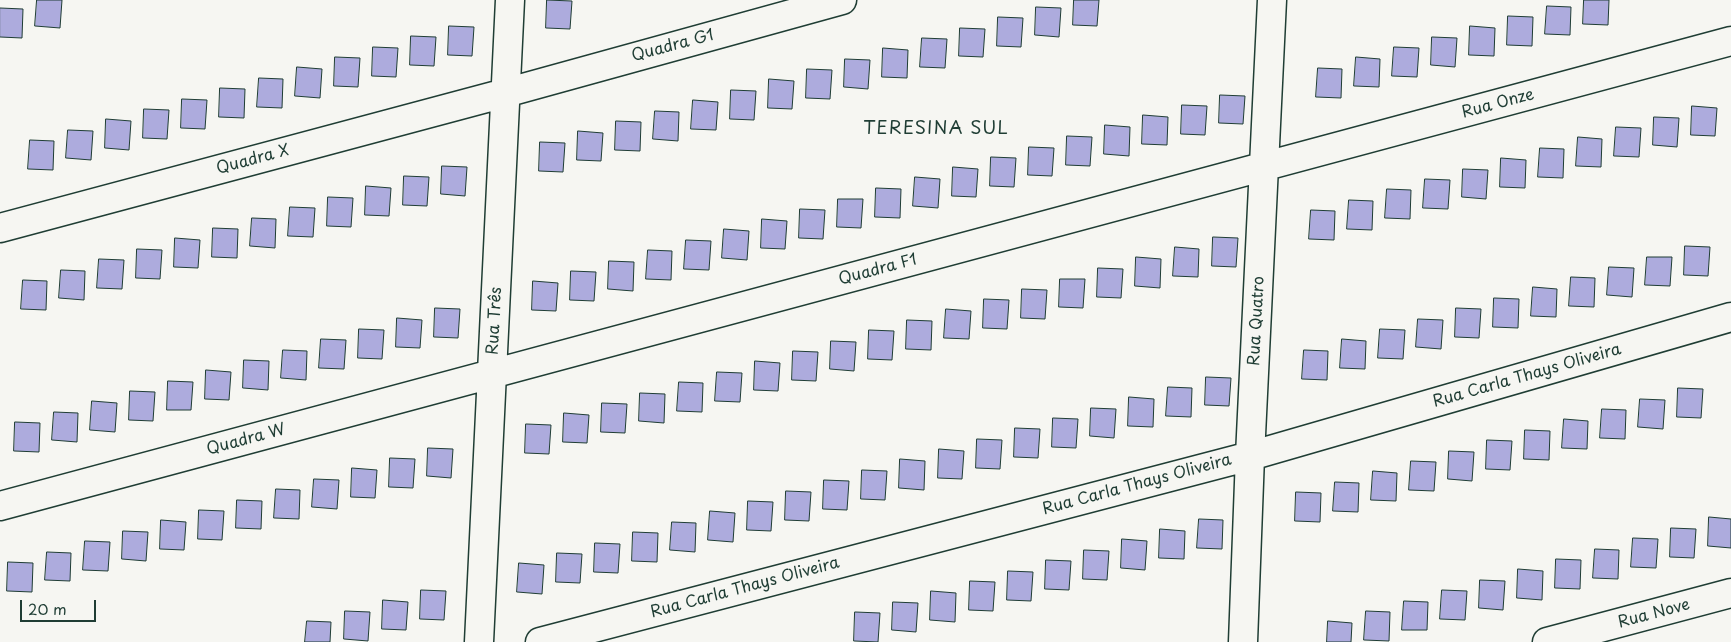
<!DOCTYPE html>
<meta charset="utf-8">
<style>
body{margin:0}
#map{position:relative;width:1731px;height:642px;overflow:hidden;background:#f6f6f2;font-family:"Playpen Sans",sans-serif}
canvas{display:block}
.scale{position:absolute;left:20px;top:600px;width:76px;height:22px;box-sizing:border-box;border:2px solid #1f3d34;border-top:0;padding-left:6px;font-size:15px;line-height:18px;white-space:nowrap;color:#1f3d34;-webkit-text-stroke:4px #f6f6f2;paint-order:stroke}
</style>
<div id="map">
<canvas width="1731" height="642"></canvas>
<div class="scale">20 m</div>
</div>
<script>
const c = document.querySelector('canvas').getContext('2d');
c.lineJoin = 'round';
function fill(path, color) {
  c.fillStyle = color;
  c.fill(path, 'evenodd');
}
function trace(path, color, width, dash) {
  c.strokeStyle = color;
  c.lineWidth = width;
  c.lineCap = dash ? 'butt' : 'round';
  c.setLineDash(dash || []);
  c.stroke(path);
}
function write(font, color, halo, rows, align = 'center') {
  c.font = font + ' "Playpen Sans",sans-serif';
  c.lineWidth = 4;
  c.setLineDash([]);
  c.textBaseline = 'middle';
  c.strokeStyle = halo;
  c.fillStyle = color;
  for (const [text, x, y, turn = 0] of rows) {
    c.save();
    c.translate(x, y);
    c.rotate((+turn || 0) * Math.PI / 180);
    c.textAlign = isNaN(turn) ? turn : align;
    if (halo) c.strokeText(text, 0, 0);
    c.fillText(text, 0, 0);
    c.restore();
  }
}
const building = new Path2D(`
 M 37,0 L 62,0 L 60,28 L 35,26 Z
 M 547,0 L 572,1 L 570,29 L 546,28 Z
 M 1074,0 L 1099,0 L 1097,26 L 1073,25 Z
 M 1584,0 L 1609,0 L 1608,25 L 1583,24 Z
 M 1547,6 L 1571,7 L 1570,35 L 1545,34 Z
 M 1036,7 L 1061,8 L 1059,37 L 1035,35 Z
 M 0,8 L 23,9 L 22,38 L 0,37 Z
 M 1508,16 L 1533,17 L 1532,46 L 1507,45 Z
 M 998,17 L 1023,18 L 1021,47 L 997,46 Z
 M 449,26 L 474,27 L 472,56 L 448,55 Z
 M 1470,26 L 1495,28 L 1494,56 L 1469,55 Z
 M 960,28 L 985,29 L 983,57 L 959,56 Z
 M 411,36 L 436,37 L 434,66 L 410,65 Z
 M 1432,37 L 1457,38 L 1455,67 L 1431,65 Z
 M 922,38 L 947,39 L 945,68 L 920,67 Z
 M 373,47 L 398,48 L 396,77 L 372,76 Z
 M 1394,47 L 1419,48 L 1417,77 L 1392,76 Z
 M 883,48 L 908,50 L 907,78 L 882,77 Z
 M 335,57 L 360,58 L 358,87 L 334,86 Z
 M 1356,57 L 1380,59 L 1379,87 L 1354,86 Z
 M 845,59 L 870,60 L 868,89 L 844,87 Z
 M 297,67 L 322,69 L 320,98 L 295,96 Z
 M 1318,68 L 1342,69 L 1341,98 L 1316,97 Z
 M 807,69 L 832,70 L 830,99 L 806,98 Z
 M 259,78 L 283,79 L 282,108 L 257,107 Z
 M 769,79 L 794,81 L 792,109 L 768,108 Z
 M 220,88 L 245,89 L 244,118 L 219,117 Z
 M 731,90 L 756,91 L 754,120 L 730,119 Z
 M 1220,95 L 1245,96 L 1243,124 L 1219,123 Z
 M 182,99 L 207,100 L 205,129 L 181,128 Z
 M 693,100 L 718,102 L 716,130 L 691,129 Z
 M 1182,105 L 1207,106 L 1205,135 L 1181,134 Z
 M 1692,106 L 1717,108 L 1715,136 L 1691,135 Z
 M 144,109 L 169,110 L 167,139 L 143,138 Z
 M 655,111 L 679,112 L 678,141 L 653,139 Z
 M 1143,115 L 1168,117 L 1167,145 L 1142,144 Z
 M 1654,117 L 1679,118 L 1677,147 L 1653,145 Z
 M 106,119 L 131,121 L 129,150 L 105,148 Z
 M 616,121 L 641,122 L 640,151 L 615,150 Z
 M 1105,125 L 1130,127 L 1129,156 L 1104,154 Z
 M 1616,127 L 1641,128 L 1639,157 L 1614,156 Z
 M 68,130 L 93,131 L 91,160 L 66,158 Z
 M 578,131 L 603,133 L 601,161 L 577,160 Z
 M 1067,136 L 1092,137 L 1090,166 L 1066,165 Z
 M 1578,137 L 1602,139 L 1601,167 L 1576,166 Z
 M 30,140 L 54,141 L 53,170 L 28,169 Z
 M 540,142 L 565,143 L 563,172 L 539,171 Z
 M 1029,147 L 1054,148 L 1052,176 L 1028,175 Z
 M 1540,148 L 1564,149 L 1563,178 L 1538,177 Z
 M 991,157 L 1016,158 L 1014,187 L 990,186 Z
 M 1501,158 L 1526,160 L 1525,188 L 1500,187 Z
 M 442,166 L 467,167 L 465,196 L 441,194 Z
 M 953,167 L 978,169 L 976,197 L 952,196 Z
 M 1463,169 L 1488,170 L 1486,199 L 1462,197 Z
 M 404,176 L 429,177 L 427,206 L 403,205 Z
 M 915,177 L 940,179 L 938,208 L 913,206 Z
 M 1425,179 L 1450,180 L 1448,209 L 1423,208 Z
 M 366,186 L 391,188 L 389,216 L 365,215 Z
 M 876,188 L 901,189 L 900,218 L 875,217 Z
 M 1387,189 L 1411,190 L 1410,219 L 1385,218 Z
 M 328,197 L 353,198 L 351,227 L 327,226 Z
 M 838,199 L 863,199 L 861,228 L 837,227 Z
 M 1349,200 L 1373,201 L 1372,230 L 1347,229 Z
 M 290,207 L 315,208 L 313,237 L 288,236 Z
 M 800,209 L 825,210 L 823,239 L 799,238 Z
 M 1311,210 L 1335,211 L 1334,240 L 1309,239 Z
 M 252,218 L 276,219 L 275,248 L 250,246 Z
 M 762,219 L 787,221 L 785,249 L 761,248 Z
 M 213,228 L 238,229 L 237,258 L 212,257 Z
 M 724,229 L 749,231 L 747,260 L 722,258 Z
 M 1213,237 L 1238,238 L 1236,267 L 1212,266 Z
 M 175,238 L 200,240 L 198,268 L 174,267 Z
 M 686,240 L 711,241 L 709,270 L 684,269 Z
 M 1685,246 L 1710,247 L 1708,276 L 1684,275 Z
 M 1175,247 L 1199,249 L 1198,277 L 1173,276 Z
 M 137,249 L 162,250 L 160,279 L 136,278 Z
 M 648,250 L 672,251 L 671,280 L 646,279 Z
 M 1136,257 L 1161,259 L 1160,288 L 1135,286 Z
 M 1647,257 L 1672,257 L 1670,286 L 1645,285 Z
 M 99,259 L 124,260 L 122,289 L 97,288 Z
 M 609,261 L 634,262 L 633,291 L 608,289 Z
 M 1609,267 L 1634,268 L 1632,297 L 1607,295 Z
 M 1098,268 L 1123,269 L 1121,298 L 1097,297 Z
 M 61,270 L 85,271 L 84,300 L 59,298 Z
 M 571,271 L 596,272 L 594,301 L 570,300 Z
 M 1571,277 L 1595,278 L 1594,307 L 1569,306 Z
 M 1060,279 L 1085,279 L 1083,308 L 1059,307 Z
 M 23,280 L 47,281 L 46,310 L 21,309 Z
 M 533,281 L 558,283 L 556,311 L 532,310 Z
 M 1533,287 L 1557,289 L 1556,317 L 1531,316 Z
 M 1022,289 L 1047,290 L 1045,319 L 1021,318 Z
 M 1494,298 L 1519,299 L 1518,328 L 1493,327 Z
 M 984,299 L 1009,300 L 1007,329 L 983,328 Z
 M 435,308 L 460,309 L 458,338 L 434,337 Z
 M 1456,308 L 1481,309 L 1479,338 L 1455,337 Z
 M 946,309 L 971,311 L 969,339 L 944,338 Z
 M 397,318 L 422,320 L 420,348 L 396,347 Z
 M 1418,319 L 1443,320 L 1441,349 L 1416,347 Z
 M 907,320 L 932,321 L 931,350 L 906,349 Z
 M 359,329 L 384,330 L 382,359 L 358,358 Z
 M 1380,329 L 1405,330 L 1403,359 L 1378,358 Z
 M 869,330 L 894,331 L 892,360 L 868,359 Z
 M 321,339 L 346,340 L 344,369 L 319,368 Z
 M 1342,339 L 1366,341 L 1365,369 L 1340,368 Z
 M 831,341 L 856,342 L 854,371 L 830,369 Z
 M 283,350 L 307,351 L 306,380 L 281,378 Z
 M 1304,350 L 1328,351 L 1327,380 L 1302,379 Z
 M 793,351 L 818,352 L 816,381 L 792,380 Z
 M 244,360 L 269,361 L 268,390 L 243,388 Z
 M 755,361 L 780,363 L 778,391 L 754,390 Z
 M 206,370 L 231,372 L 229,400 L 205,399 Z
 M 717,372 L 742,373 L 740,402 L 715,401 Z
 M 1206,377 L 1231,378 L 1229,406 L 1205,405 Z
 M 168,381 L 193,382 L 191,410 L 167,410 Z
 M 679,382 L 703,383 L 702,412 L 677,411 Z
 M 1168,387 L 1192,388 L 1191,417 L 1166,416 Z
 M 1678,388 L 1703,389 L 1701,418 L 1677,417 Z
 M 130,391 L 155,392 L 153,421 L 129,420 Z
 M 640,393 L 665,394 L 664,423 L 639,421 Z
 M 1129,397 L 1154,399 L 1153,427 L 1128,426 Z
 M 1640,399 L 1665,400 L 1663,429 L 1638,427 Z
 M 92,401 L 117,403 L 115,432 L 90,430 Z
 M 602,403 L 627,404 L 625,433 L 601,432 Z
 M 1091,408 L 1116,409 L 1114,438 L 1090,436 Z
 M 1602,409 L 1626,410 L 1625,439 L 1600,438 Z
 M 54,412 L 78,413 L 77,442 L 52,440 Z
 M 564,413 L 589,415 L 587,443 L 563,442 Z
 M 1053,418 L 1078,419 L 1076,448 L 1052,447 Z
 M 1564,419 L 1588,421 L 1587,449 L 1562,448 Z
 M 15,422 L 40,423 L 39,452 L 14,451 Z
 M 526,424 L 551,425 L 549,454 L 525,453 Z
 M 1015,428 L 1040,429 L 1038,458 L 1014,457 Z
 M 1525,430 L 1550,431 L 1549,460 L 1524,459 Z
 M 977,439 L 1002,440 L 1000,469 L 976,468 Z
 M 1487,440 L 1512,441 L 1510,470 L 1486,469 Z
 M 428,448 L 453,449 L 451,478 L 427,476 Z
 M 939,449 L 964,451 L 962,479 L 938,478 Z
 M 1449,451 L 1474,452 L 1472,481 L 1448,479 Z
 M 390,458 L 415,459 L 413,488 L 389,487 Z
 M 900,459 L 925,461 L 924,490 L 899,488 Z
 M 1411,461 L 1436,462 L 1434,491 L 1409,490 Z
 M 352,468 L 377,470 L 375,498 L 351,497 Z
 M 862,470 L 887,471 L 885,500 L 861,499 Z
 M 1373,471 L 1397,473 L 1396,501 L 1371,500 Z
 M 314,479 L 339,480 L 337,509 L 312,507 Z
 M 824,480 L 849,481 L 847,510 L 823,509 Z
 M 1335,482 L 1359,483 L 1358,512 L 1333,511 Z
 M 276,489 L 300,490 L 299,519 L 274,518 Z
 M 786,491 L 811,492 L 809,521 L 785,520 Z
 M 1296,492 L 1321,493 L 1320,522 L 1295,521 Z
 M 237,500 L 262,501 L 261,529 L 236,528 Z
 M 748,501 L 773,502 L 771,531 L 747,530 Z
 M 199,510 L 224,511 L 222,540 L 198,539 Z
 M 710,511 L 735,513 L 733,542 L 708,540 Z
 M 1709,517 L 1731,519 L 1731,548 L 1708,546 Z
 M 1199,519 L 1223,520 L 1222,549 L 1197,548 Z
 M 161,520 L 186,522 L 184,550 L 160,549 Z
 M 672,522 L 696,523 L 695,552 L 670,550 Z
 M 1671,528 L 1696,529 L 1694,558 L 1670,557 Z
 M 1160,529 L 1185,531 L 1184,559 L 1159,558 Z
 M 123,531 L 148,532 L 146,561 L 122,559 Z
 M 633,532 L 658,533 L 657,562 L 632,561 Z
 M 1633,538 L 1658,539 L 1656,568 L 1631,567 Z
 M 1122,539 L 1147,541 L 1145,570 L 1121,568 Z
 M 85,541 L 110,542 L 108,571 L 83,570 Z
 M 595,543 L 620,544 L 618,573 L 594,572 Z
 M 1595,549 L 1619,550 L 1618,579 L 1593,578 Z
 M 1084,550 L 1109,551 L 1107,580 L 1083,579 Z
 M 47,552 L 71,553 L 70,581 L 45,580 Z
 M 557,553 L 582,554 L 580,583 L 556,582 Z
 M 1556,559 L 1581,560 L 1580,589 L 1555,588 Z
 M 1046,560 L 1071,561 L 1069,590 L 1045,589 Z
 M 8,562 L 33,563 L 32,592 L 7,591 Z
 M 519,563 L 544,565 L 542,594 L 517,592 Z
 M 1518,569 L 1543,571 L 1542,600 L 1517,598 Z
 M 1008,571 L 1033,572 L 1031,601 L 1007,600 Z
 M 1480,580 L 1505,581 L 1503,610 L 1479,608 Z
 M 970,581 L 995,582 L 993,611 L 969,610 Z
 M 421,590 L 446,591 L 444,620 L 420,619 Z
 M 1442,590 L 1467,591 L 1465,620 L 1440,619 Z
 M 931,591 L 956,593 L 955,622 L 930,620 Z
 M 383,600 L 408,602 L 406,630 L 382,629 Z
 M 1404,601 L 1428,602 L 1427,630 L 1402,630 Z
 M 893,602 L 918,603 L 916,632 L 892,630 Z
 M 345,611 L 370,612 L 368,641 L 344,639 Z
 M 1366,611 L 1390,612 L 1389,641 L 1364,640 Z
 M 855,612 L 880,613 L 878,642 L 854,641 Z
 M 307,621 L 331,622 L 330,642 L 305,642 Z
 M 1328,621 L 1352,623 L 1351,642 L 1327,642 Z`);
fill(building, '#adabdd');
trace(building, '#1f3d34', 1);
const minor = new Path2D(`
 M 0,228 L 505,93 L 842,0
 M 0,506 L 1731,41
 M 479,642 L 510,0
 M 540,642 L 1250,456 L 1731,317
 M 1243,642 L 1250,456 L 1272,0
 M 1547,642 L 1731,593`);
trace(minor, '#1f3d34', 31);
trace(minor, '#f6f6f2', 28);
write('16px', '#1f3d34', '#f6f6f2', [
 ["Quadra G1",673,46,-15],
 ["Rua Onze",1498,104,-15],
 ["Quadra X",253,160,-15],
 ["Quadra F1",878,270,-15],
 ["Rua Três",495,321,-87],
 ["Rua Quatro",1257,321,-87],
 ["Rua Carla Thays Oliveira",1527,376,-16],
 ["Quadra W",246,440,-15],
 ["Rua Carla Thays Oliveira",1137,485,-15],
 ["Rua Carla Thays Oliveira",745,588,-15],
 ["Rua Nove",1654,614,-15]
]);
c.letterSpacing = '1px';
write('18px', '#1f3d34', '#f6f6f2', [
 ["TERESINA SUL",936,129]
]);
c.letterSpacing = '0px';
</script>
